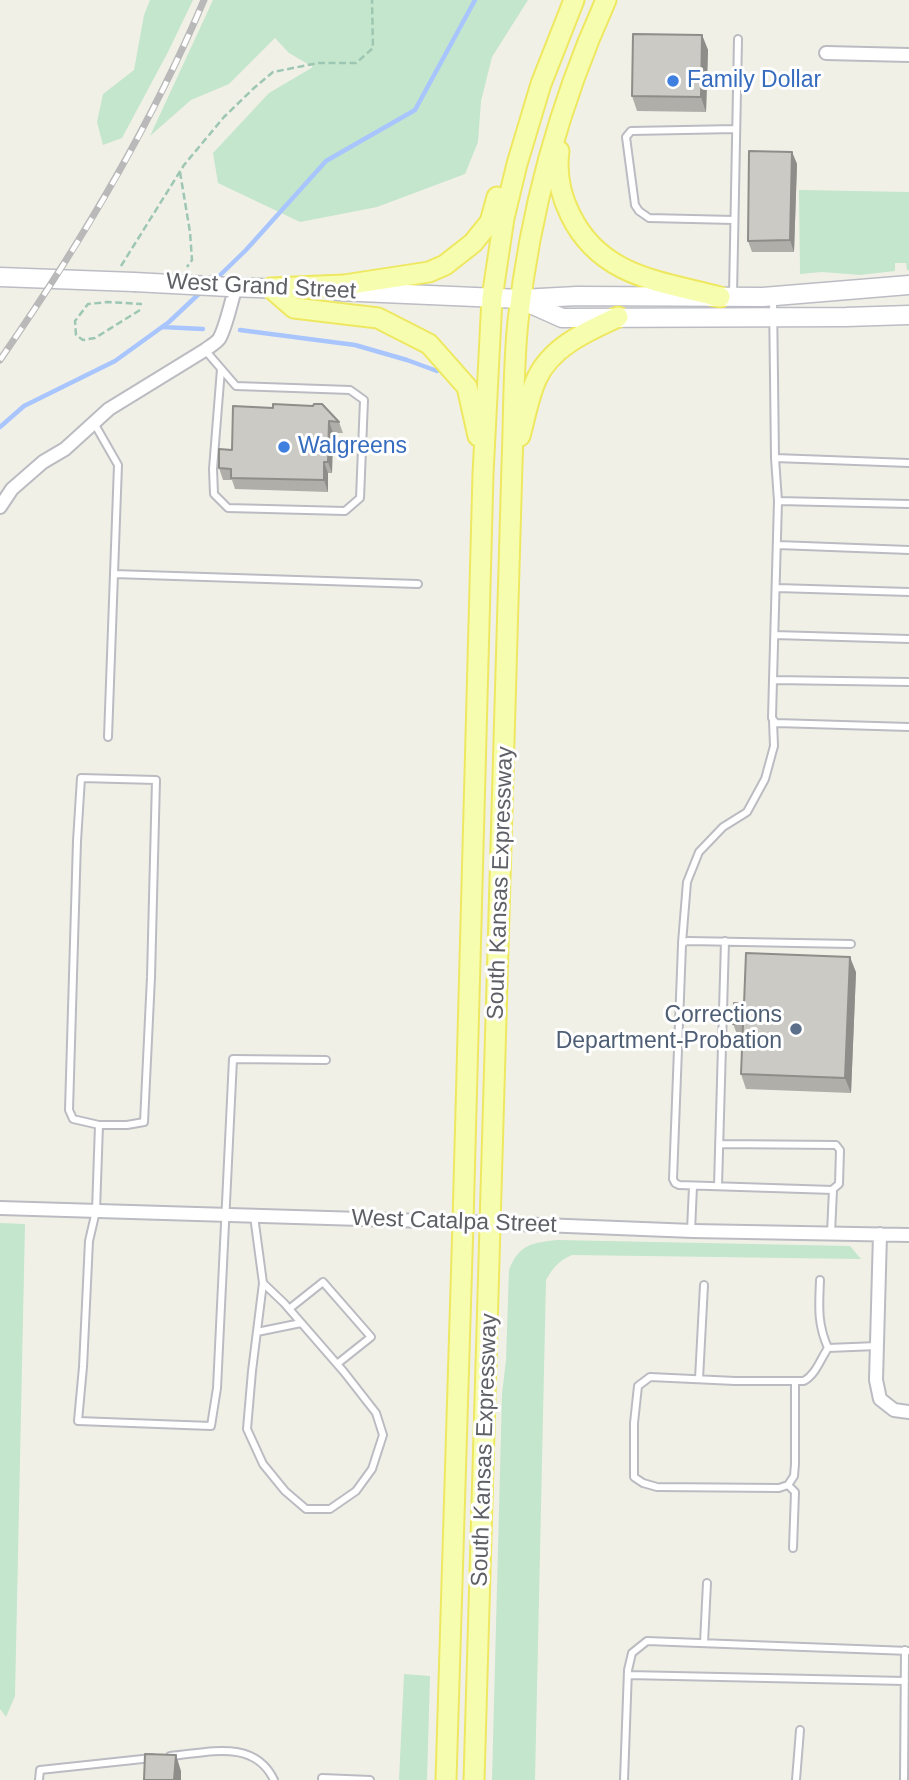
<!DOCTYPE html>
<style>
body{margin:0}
canvas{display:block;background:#f0f0e7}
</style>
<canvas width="909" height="1780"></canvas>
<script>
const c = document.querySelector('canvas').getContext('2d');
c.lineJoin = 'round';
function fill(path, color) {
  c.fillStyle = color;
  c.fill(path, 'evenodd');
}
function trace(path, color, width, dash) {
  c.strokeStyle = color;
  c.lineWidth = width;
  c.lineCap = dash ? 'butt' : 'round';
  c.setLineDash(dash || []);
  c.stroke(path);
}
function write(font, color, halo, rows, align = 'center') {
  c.font = font + ' Helvetica,sans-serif';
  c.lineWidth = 6;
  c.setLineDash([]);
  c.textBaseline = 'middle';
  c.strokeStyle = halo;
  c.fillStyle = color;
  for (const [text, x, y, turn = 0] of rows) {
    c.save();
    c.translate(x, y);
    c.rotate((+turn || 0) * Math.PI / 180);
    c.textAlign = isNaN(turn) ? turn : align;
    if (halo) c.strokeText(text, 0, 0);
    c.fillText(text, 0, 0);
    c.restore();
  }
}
fill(new Path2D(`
 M 150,0 L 193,0 L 168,52 L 122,138 L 103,145 L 97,122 L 103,94 L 134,70 L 144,15 Z
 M 213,0 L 528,0 L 492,57 L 481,101 L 478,142 L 465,174 L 377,207 L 300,222 L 218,183 L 213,153 L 269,93 L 313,67 L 289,53 L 275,38 L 229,84 L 191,100 L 150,136 Z
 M 799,190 L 909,192 L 909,270 L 907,270 L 906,263 L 895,263 L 895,271 L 860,275 L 822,272 L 800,274 Z
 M 0,1223 L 25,1224 L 15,1696 L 6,1717 L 0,1709 Z
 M 557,1240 L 850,1246 L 861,1259 L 572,1255 C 559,1261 553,1267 546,1280 L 535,1780 L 492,1780 L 502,1394 L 506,1360 L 509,1270 C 519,1244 532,1243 557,1240 Z
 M 404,1674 L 430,1676 L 427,1780 L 399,1780 Z`), '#c4e6cc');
trace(new Path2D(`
 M 215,280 L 246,250 L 326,161 L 415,110 L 475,0
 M 162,327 L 203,329
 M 240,330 L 355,345 L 407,360 L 437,371
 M 0,427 L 24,406 L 115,361 L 169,322 L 203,290`), '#a9c5fd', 4.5);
const lane = new Path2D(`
 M 734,220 L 649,218 L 639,211 L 635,205 L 626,137 L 631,131 L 736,129
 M 733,295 L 738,39
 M 773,298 L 775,458 L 778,501 L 773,680 L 909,682
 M 205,350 L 236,386 L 350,390 L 364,400 L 360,498 L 345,511 L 228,508 L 214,494 L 213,469 L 221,369
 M 94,423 L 118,465 L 108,737
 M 775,458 L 909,463
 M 778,501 L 909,504
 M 778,545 L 909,550
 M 114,574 L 418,584
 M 777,588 L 909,592
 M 775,635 L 909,639
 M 773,680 L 772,718 L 776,723 L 909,727
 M 682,943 L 687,882 L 699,852 L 723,827 L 747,812 L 765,779 L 774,746 L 773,721
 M 99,1125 L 127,1125 L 144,1122 L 151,977 L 156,780 L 81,778 L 77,841 L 69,1110 L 73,1119 L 99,1125 L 96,1211 L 89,1241 L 83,1367 L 78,1421 L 211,1426 L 217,1388 L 233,1059 L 326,1060
 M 719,1144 L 836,1145 L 840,1150 L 839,1184 L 832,1190
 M 718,1186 L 725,941
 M 254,1216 L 263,1283 L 284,1303 L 344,1372 L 376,1413 L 383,1435 L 372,1469 L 356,1491 L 330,1509 L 306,1509 L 285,1491 L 263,1464 L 247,1429 L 252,1371 L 263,1283
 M 691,1231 L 693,1186
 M 831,1233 L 833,1190 L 679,1185 L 675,1183 L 673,1179 L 682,945 L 684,942 L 688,941 L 851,944
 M 820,1280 C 819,1306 817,1323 828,1348
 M 289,1309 L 323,1282 L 371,1337 L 337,1364
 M 257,1332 L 301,1323
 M 699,1379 L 704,1285
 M 795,1381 L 795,1464 L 794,1476 L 788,1485 L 779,1488 L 657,1487 L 643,1483 L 634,1477 L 634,1423 L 638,1386 L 650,1377 L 735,1381 L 804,1381 C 816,1374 820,1360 828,1348 L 877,1346
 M 788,1485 L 795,1492 L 793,1548
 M 704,1643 L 707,1583
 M 628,1675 L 905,1681
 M 170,1756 C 207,1753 254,1738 274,1780
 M 39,1780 L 40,1770 L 152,1758
 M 322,1780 L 322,1778 L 370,1780
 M 624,1780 L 628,1670 L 632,1653 L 647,1641 L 909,1651
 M 796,1780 L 800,1730
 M 904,1780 L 905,1650`);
const street = new Path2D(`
 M 826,53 L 909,55
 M 0,507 L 12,489 L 43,462 L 65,449 L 109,409 L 205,350 C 209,347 216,343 219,339 C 226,328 231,301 236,287
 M 0,1208 L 492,1223 L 693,1231 L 909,1235
 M 880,1234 L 876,1380 L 880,1399 L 894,1410 L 909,1412`);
const secondary = new Path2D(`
 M 0,277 L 134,282
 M 229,287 L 285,289
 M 337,291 L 521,299 L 577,296 L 763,297 L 909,285
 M 524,301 L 562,318 L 846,317 L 909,315`);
const primary = new Path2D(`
 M 559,151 C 556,174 560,194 570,214 C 600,277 660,281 720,297
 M 271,288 L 344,285 L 429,272 L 445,265 L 473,243 L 490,222 L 497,197
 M 271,288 L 294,308 L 378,318 L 429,344 L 467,387 L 478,436
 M 520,436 C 525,418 529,395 537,378 C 552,346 588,331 618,317
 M 446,1780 L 463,1222 L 483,474 L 492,298 L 504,218 L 517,164 L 541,84 L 574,0
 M 474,1780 L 512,464 C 514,417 513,368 518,321 C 530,210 560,102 606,0`);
trace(lane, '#bbbcc2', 10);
trace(street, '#bbbcc2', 16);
trace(secondary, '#bcbdc4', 21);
trace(primary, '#eee861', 23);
trace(new Path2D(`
 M 180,172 L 190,232 L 192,260 L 187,267
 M 121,266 L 184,165 L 224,117 L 254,88 L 273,72 L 318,63 L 356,63 L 373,48 L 372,0
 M 140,310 L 95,338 L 83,340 L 76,335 L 75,321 L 88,304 L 108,302 L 142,304`), '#9dc7b3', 2.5, [7, 3.5]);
trace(lane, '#fff', 6);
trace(street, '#fff', 12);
trace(secondary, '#fff', 18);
trace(primary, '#f7fdae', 19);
const rail = new Path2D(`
 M 0,360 C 79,246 150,128 204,0`);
trace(rail, '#b9b9ba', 7);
trace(rail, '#fff', 4.5, [13]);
const secondaryBridge = new Path2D(`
 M 134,282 L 229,287`);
trace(secondaryBridge, '#bcbdc4', 21, []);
trace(secondaryBridge, '#fff', 18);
fill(new Path2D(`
 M 702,35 L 708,50 L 706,112 L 637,111 L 632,96 Z
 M 792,152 L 797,164 L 794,252 L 752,252 L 748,241 Z
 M 273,408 L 339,422 L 343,433 L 333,433 L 332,473 L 328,473 L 328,492 L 235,489 L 232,480 L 223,480 L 219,468 L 232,450 Z
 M 856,972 L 851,1093 L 746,1089 L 741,1074 L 742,1039 L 739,1039 L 733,1024 L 744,1004 Z`), '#afaea9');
fill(new Path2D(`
 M 702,35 L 708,50 L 706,112 L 701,97 Z
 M 792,152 L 797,164 L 794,252 L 790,240 Z
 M 329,421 L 333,433 L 332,473 L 328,462 Z
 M 324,462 L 328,473 L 328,492 L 324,480 Z
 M 850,957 L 856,972 L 851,1093 L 845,1078 Z
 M 176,1755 L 181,1771 L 181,1780 L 174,1780 Z`), '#8f8d89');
const building = new Path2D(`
 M 633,34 L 702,35 L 701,97 L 632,96 Z
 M 749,151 L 792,152 L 790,240 L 748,241 Z
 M 273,404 L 313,406 L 314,404 L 322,404 L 339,422 L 329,421 L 328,462 L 324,462 L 324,480 L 231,478 L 231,469 L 219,468 L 219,449 L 232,450 L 233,406 L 273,408 Z
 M 746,953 L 850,957 L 845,1078 L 741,1074 L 743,1024 L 733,1024 L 734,1003 L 744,1004 Z
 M 145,1754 L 176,1755 L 174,1780 L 144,1780 Z`);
fill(building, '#cccac4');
trace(building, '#8f8d89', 2);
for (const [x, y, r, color] of [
 [673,81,7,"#3f7fe0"],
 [284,447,7,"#3f7fe0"],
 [796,1029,7,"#5c6f8a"]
]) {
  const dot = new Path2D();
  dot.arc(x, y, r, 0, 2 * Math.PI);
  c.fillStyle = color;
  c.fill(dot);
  trace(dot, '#fff', 2.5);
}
write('23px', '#366cbe', '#fff', [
 ["Family Dollar",687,81],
 ["Walgreens",298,447]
], 'left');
write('23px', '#5e6066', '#fff', [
 ["West Grand Street",261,287,3],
 ["South Kansas Expressway",501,883,-88],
 ["West Catalpa Street",454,1222,2],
 ["South Kansas Expressway",485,1450,-88]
]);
write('23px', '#4e5e75', '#fff', [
 ["Corrections",782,1016],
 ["Department-Probation",782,1042]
], 'right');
</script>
